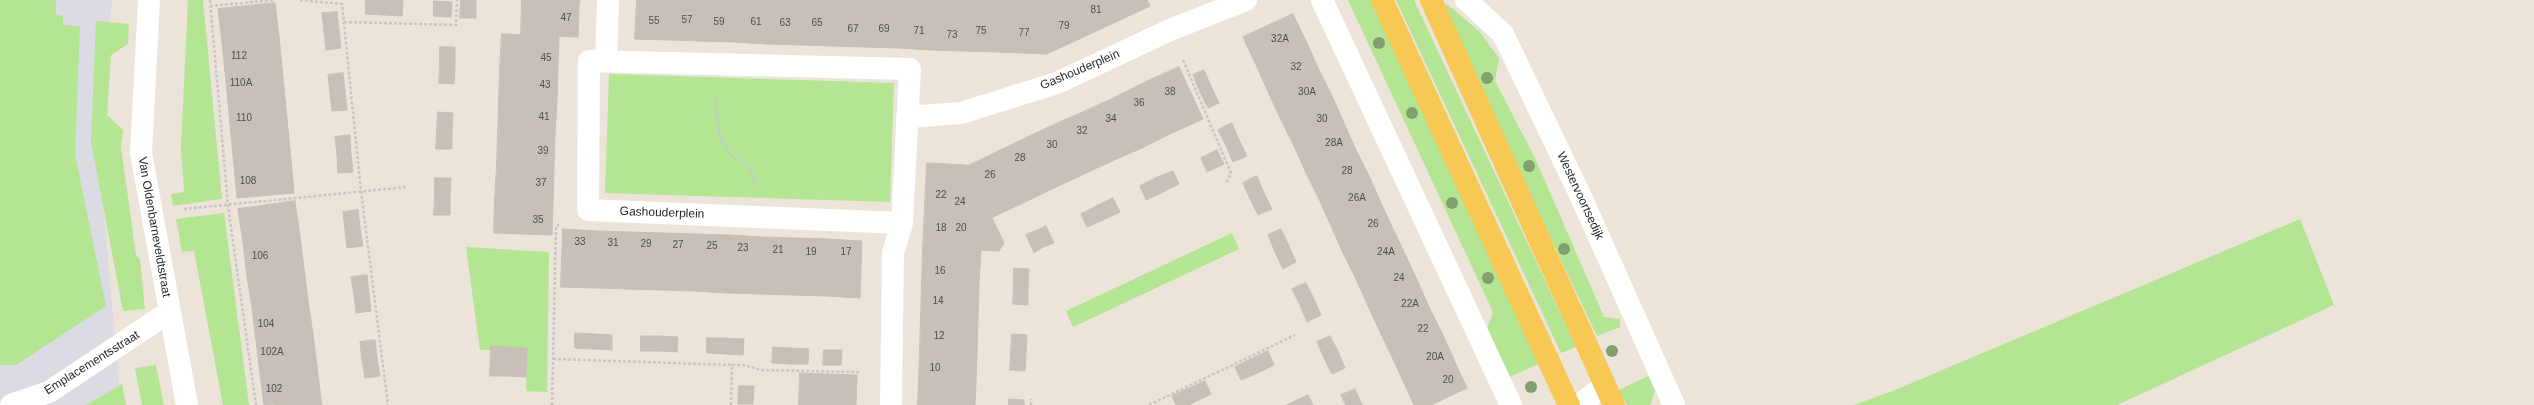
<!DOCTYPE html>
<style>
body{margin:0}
canvas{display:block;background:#ece3d9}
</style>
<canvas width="2534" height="405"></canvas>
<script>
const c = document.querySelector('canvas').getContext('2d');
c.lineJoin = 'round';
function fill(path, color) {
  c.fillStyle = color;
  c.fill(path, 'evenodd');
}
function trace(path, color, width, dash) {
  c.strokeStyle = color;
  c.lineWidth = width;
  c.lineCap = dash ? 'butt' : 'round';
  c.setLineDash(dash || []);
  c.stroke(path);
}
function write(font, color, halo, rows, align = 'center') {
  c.font = font + ' Helvetica,sans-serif';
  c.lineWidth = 3;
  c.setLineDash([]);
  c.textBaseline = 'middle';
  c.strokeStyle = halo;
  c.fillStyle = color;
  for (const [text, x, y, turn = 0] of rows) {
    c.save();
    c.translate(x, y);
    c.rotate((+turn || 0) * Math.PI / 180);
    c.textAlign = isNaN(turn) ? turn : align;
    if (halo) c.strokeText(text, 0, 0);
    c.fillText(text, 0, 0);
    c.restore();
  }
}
fill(new Path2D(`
 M 0,0 L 112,0 L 98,147 L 121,405 L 0,405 Z`), '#dcdae3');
fill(new Path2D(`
 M 0,0 L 56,0 L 56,15 L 63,16 L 63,25 L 80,26 L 75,154 L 106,306 L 16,365 L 0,365 Z
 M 188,0 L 203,0 L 222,199 L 173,206 L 171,194 L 184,192 L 181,148 Z
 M 1348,0 L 1371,0 L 1540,363 L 1510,377 L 1487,329 L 1493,312 Z
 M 1396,0 L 1414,0 L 1576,347 L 1561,353 Z
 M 1447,4 L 1479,31 L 1499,58 L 1495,81 L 1535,158 L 1604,317 L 1620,319 L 1620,327 L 1597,336 L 1443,9 Z
 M 96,21 L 129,24 L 128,44 L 111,55 L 107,115 L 123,130 L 121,147 L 136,255 L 140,259 L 145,309 L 123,311 L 91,142 Z
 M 609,74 L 894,83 L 890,202 L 605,193 Z
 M 224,213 L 249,405 L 223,405 L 194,251 L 182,252 L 176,219 Z
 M 2300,219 L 2334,305 L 2117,405 L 1854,405 L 1895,390 Z
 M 1232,233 L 1239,249 L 1073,327 L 1066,311 Z
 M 466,247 L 549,252 L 547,392 L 526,391 L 527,348 L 491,346 L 491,350 L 480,350 Z
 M 156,365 L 164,405 L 142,405 L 135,368 Z
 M 1648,376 L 1655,391 L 1650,405 L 1627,405 L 1619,390 Z
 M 122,384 L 126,405 L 86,405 Z`), '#b3e592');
const building = new Path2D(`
 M 366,0 L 385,0 L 384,15 L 366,14 Z
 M 385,0 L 403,0 L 402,16 L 384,15 Z
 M 461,0 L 476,0 L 476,18 L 460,18 Z
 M 522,0 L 580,0 L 579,4 L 522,2 Z
 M 637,0 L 670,0 L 668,40 L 635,39 Z
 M 670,0 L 703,0 L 701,41 L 668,40 Z
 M 703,0 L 735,0 L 734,42 L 701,41 Z
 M 735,0 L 768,0 L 767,44 L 734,42 Z
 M 768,0 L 801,0 L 800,45 L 767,44 Z
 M 801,0 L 834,0 L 832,46 L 800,45 Z
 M 834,0 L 867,0 L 865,47 L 832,46 Z
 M 867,0 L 900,0 L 898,48 L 865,47 Z
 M 900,0 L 933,0 L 931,50 L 898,48 Z
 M 933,0 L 966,0 L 964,51 L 931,50 Z
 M 966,0 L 999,0 L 997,52 L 964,51 Z
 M 999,0 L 1036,0 L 1047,54 L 997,52 Z
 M 1036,0 L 1074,0 L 1090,34 L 1047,54 Z
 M 1074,0 L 1110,0 L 1120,20 L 1090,34 Z
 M 1110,0 L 1147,0 L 1150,6 L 1120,20 Z
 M 434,1 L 452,2 L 451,17 L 434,16 Z
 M 522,2 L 579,4 L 578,37 L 521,35 Z
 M 275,3 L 279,36 L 222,42 L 218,9 Z
 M 337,12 L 339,30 L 324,32 L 322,13 Z
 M 1293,14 L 1307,43 L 1257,67 L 1243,37 Z
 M 339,30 L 341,48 L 326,50 L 324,32 Z
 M 502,34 L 559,36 L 558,69 L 500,67 Z
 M 279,36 L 282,67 L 225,72 L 222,42 Z
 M 1307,43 L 1319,70 L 1269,94 L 1257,67 Z
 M 440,47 L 455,47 L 455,66 L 440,65 Z
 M 440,65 L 455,66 L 454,84 L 439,83 Z
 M 282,67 L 285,98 L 228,103 L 225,72 Z
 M 500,67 L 558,69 L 557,102 L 499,100 Z
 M 1179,67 L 1203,119 L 1172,133 L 1148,81 Z
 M 1204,70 L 1211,86 L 1200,92 L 1193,75 Z
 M 1319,70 L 1332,96 L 1281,120 L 1269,94 Z
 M 343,73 L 345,91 L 330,93 L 328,75 Z
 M 1148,81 L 1172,133 L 1142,148 L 1118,96 Z
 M 1211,86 L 1219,103 L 1208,108 L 1200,92 Z
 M 345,91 L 347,110 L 332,111 L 330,93 Z
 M 1118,96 L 1142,148 L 1112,161 L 1088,110 Z
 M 1332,96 L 1344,123 L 1294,146 L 1281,120 Z
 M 285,98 L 288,129 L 231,135 L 228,103 Z
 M 499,100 L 557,102 L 555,135 L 498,133 Z
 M 1088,110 L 1112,161 L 1082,175 L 1058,123 Z
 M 438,112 L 453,113 L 452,131 L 437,130 Z
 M 1058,123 L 1082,175 L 1052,189 L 1028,137 Z
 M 1232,123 L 1239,140 L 1226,146 L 1218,130 Z
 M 1344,123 L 1356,150 L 1306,173 L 1294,146 Z
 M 288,129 L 291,160 L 234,166 L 231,135 Z
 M 437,130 L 452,131 L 452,149 L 436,149 Z
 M 498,133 L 555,135 L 554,168 L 497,165 Z
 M 350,135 L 351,154 L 337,155 L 335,137 Z
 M 1028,137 L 1052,189 L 1023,203 L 999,151 Z
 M 1239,140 L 1247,156 L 1233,162 L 1226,146 Z
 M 1217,150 L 1224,164 L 1207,172 L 1201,158 Z
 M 1356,150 L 1369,176 L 1319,199 L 1306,173 Z
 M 999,151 L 1023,203 L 991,218 L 968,166 Z
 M 351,154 L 353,172 L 338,173 L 337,155 Z
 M 291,160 L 294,193 L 237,198 L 234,166 Z
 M 927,163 L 967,165 L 983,199 L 977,203 L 975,250 L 923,248 Z
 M 497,165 L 554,168 L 553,200 L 495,199 Z
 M 1173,171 L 1179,184 L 1163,192 L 1156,178 Z
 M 1257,176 L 1264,193 L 1250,199 L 1243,183 Z
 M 1369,176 L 1381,203 L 1331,226 L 1319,199 Z
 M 435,178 L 451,178 L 450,197 L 435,196 Z
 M 1156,178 L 1163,192 L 1146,200 L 1140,186 Z
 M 1264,193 L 1272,209 L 1258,215 L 1250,199 Z
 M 435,196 L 450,197 L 450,215 L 434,215 Z
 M 1113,198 L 1120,212 L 1103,220 L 1097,206 Z
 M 495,199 L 553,200 L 552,235 L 494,233 Z
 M 983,199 L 1004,243 L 999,251 L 975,250 L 977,203 Z
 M 295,201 L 300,236 L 243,243 L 238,209 Z
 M 1381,203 L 1393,229 L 1343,253 L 1331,226 Z
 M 1097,206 L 1103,220 L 1087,227 L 1081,214 Z
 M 358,210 L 360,228 L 345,230 L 343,212 Z
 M 1046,226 L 1054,243 L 1043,247 L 1036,231 Z
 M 360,228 L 363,246 L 347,248 L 345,230 Z
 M 563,229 L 597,231 L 596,288 L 561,287 Z
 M 1281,229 L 1289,246 L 1275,252 L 1268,235 Z
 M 1393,229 L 1406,256 L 1356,279 L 1343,253 Z
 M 597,231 L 630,232 L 629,289 L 596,288 Z
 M 1036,231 L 1043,247 L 1034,253 L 1026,235 Z
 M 630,232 L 663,233 L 661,290 L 629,289 Z
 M 663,233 L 696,234 L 694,291 L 661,290 Z
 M 696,234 L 729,235 L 727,293 L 694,291 Z
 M 729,235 L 762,237 L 760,294 L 727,293 Z
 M 300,236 L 304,268 L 247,276 L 243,243 Z
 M 762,237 L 795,238 L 793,295 L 760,294 Z
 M 795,238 L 827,239 L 826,296 L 793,295 Z
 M 827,239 L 862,241 L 860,298 L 826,296 Z
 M 1289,246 L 1296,262 L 1283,269 L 1275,252 Z
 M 923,248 L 981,251 L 979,285 L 922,283 Z
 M 1406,256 L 1418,282 L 1368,306 L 1356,279 Z
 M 304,268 L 308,301 L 252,308 L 247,276 Z
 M 1014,268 L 1029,269 L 1028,287 L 1014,286 Z
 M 367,275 L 369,293 L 354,295 L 351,277 Z
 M 1418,282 L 1430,309 L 1380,332 L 1368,306 Z
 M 922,283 L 979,285 L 978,318 L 921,316 Z
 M 1306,283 L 1314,299 L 1300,305 L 1292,289 Z
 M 1014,286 L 1028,287 L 1028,305 L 1013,304 Z
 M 369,293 L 371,311 L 356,313 L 354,295 Z
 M 1314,299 L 1321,315 L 1307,322 L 1300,305 Z
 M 308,301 L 313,334 L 256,341 L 252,308 Z
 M 1430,309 L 1443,335 L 1393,359 L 1380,332 Z
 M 921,316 L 978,318 L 977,351 L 920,348 Z
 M 575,333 L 594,334 L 593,349 L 575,348 Z
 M 313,334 L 317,366 L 260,374 L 256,341 Z
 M 594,334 L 612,335 L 612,350 L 593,349 Z
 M 1012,334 L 1027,335 L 1026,353 L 1011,352 Z
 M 1443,335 L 1455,362 L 1405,385 L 1393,359 Z
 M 641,336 L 660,336 L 659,351 L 641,351 Z
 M 660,336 L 678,337 L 677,352 L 659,351 Z
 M 1330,336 L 1338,351 L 1324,358 L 1317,342 Z
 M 707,338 L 725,338 L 725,354 L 707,353 Z
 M 725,338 L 744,339 L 743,355 L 725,354 Z
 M 375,340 L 377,358 L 362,360 L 360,342 Z
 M 491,346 L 509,347 L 508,376 L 490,376 Z
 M 509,347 L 527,348 L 526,377 L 508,376 Z
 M 773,347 L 791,348 L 790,364 L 772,363 Z
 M 791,348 L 809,349 L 808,364 L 790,364 Z
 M 920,348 L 977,351 L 976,383 L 919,382 Z
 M 824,350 L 842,350 L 841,365 L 823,365 Z
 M 1268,351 L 1274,365 L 1258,373 L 1251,359 Z
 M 1338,351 L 1345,368 L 1332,374 L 1324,358 Z
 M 1011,352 L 1026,353 L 1025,371 L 1010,370 Z
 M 377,358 L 380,376 L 365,378 L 362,360 Z
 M 1251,359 L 1258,373 L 1241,380 L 1235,367 Z
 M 1455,362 L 1467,388 L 1431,405 L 1414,405 L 1405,385 Z
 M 317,366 L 321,399 L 264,405 L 260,374 Z
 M 800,373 L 857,375 L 856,405 L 799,405 Z
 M 1205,381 L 1211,394 L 1195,402 L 1188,389 Z
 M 919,382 L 976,383 L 975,405 L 918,405 Z
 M 739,386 L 754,386 L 753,404 L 738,404 Z
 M 1188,389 L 1195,402 L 1189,405 L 1176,405 L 1172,396 Z
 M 1355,389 L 1362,405 L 1346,405 L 1341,395 Z
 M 1308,395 L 1313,405 L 1287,405 Z
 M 321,399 L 322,405 L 275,405 Z
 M 1009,399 L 1024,400 L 1024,405 L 1009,405 Z`);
fill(building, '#c7c0b9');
trace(building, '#c7bfb3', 1);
trace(new Path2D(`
 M 210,0 L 228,206 L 256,405
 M 300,0 L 342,4 L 361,191 L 388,405
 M 210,6 L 274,0
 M 344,22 L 456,25 L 457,0
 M 1183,60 L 1231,173 L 1226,183
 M 716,98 C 717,114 717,139 729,152 C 741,166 751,163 756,184
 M 184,209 L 407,187
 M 553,359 L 732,365
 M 552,405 L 556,226 L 559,225
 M 731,405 L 732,365 L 744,365 L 761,370 L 860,372
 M 1031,405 L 1031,399
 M 1149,405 L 1295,335`), '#c7c7c7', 2.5, [3, 2]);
trace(new Path2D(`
 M 149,0 L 141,153 L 187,405
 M 1322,0 L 1511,405
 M 1466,0 L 1503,34 L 1582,199 L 1674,405
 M 606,61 L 608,0
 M 907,117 L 961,113 L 1057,83 L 1170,30 L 1246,0
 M 11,405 L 49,392 L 169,312
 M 891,405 L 893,253 L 902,223 L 910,69 L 589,61 L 588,210 L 902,223
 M 1579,405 L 1604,386`), '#fff', 22);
trace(new Path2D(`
 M 1382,0 L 1569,405
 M 1431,0 L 1614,405`), '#f7c853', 22);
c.fillStyle = '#829f6e';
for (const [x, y] of [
 [1379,43],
 [1487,78],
 [1412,113],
 [1529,166],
 [1452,203],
 [1564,249],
 [1488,278],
 [1612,351],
 [1531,387]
]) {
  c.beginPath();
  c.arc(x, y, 6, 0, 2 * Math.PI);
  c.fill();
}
write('10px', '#504e4c', null, [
 ["81",1096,10],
 ["47",566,18],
 ["57",687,20],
 ["55",654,21],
 ["59",719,22],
 ["61",756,22],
 ["63",785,23],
 ["65",817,23],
 ["79",1064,26],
 ["67",853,29],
 ["69",884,29],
 ["71",919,31],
 ["75",981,31],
 ["77",1024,33],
 ["73",952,35],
 ["32A",1280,39],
 ["112",239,56],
 ["45",546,58],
 ["32",1296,67],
 ["110A",241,83],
 ["43",545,85],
 ["38",1170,92],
 ["30A",1307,92],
 ["36",1139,103],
 ["41",544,117],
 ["110",244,118],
 ["34",1111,119],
 ["30",1322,119],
 ["32",1082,131],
 ["28A",1334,143],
 ["30",1052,145],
 ["39",543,151],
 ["28",1020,158],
 ["28",1347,171],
 ["26",990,175],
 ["108",248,181],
 ["37",541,183],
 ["22",941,195],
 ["26A",1357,198],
 ["24",960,202],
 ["35",538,220],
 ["26",1373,224],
 ["18",941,228],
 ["20",961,228],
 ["33",580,242],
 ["31",613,243],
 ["29",646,244],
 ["27",678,245],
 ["25",712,246],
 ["23",743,248],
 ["21",778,250],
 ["19",811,252],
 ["17",846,252],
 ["24A",1386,252],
 ["106",260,256],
 ["16",940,271],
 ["24",1399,278],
 ["14",938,301],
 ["22A",1410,304],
 ["104",266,324],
 ["22",1423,329],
 ["12",939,336],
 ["102A",272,352],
 ["20A",1435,357],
 ["10",935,368],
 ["20",1448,380],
 ["102",274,389]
]);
write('12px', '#282828', '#fff', [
 ["Gashouderplein",1080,70,-23],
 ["Westervoortsedijk",1580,196,65],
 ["Gashouderplein",662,213,2],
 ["Van Oldenbarneveldtstraat",154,227,80],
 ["Emplacementsstraat",92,363,-32]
]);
</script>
